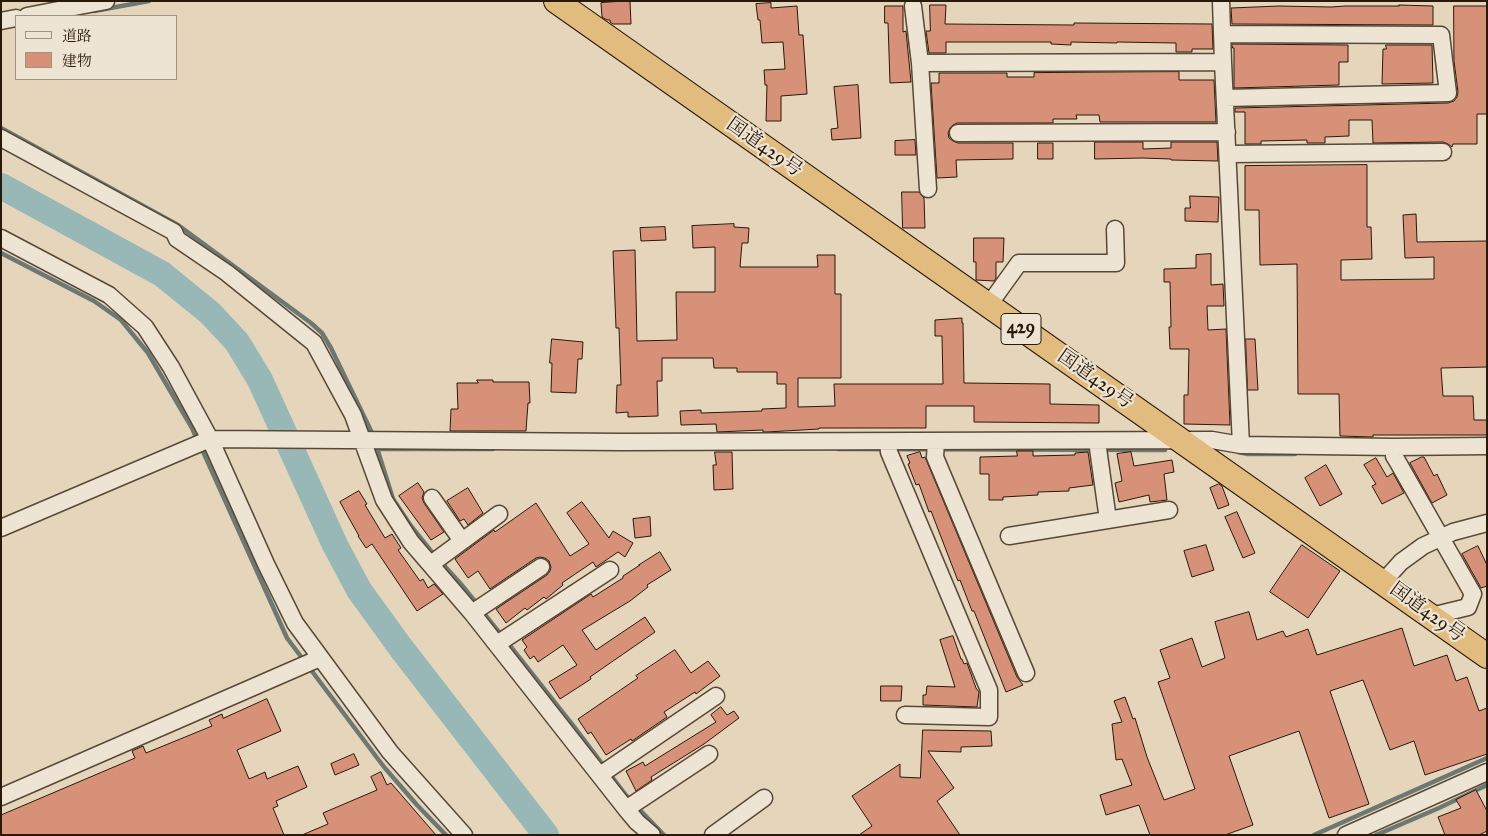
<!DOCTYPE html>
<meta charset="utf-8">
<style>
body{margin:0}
#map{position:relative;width:1488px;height:836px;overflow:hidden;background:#e5d6bb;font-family:"IM FELL Great Primer","Noto Serif JP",serif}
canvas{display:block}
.frame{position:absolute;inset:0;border:2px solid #291909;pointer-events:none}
.legend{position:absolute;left:15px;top:15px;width:162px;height:65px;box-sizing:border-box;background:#eee4d3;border:1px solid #9f9382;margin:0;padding:6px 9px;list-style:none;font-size:15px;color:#291909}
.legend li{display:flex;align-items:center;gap:10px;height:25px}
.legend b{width:25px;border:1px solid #9f9382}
</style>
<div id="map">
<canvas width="1488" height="836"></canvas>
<div class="frame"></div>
<ul class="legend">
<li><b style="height:6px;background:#eee4d3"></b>道路</li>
<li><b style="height:14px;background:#d79178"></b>建物</li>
</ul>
</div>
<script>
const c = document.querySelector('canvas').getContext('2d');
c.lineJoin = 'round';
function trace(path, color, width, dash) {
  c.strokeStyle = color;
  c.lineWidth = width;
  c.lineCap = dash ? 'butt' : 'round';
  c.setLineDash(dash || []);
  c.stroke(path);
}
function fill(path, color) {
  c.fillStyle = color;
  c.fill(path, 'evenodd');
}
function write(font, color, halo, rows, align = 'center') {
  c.font = font + ' "IM FELL Great Primer","Noto Serif JP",serif';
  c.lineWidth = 4.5;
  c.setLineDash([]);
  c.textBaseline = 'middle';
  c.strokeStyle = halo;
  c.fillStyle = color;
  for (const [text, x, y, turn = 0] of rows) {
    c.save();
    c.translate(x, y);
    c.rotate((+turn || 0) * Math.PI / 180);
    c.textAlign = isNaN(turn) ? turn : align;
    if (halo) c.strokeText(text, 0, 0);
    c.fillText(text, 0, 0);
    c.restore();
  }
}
trace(new Path2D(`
 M 94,11 L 149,1
 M 1,128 L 178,225 L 311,323 L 322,333 L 331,348 L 374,437
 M 1,253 L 94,301 L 121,320 L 148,353 L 192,428 L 197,440
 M 376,445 L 393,499 L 411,526 L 435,556
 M 201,447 L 287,638 L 384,767 L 417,805 L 446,835
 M 377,449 L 493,449
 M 838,449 L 1165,450
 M 1238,452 L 1248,454 L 1295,454
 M 440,561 L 460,583 L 478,605
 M 482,611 L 502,636
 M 507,642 L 575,728 L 625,794 L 631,801
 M 637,807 L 664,835
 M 1314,835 L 1487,758
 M 1376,835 L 1439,808 L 1487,785`), '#6c7871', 4.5);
trace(new Path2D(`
 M 1,186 L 162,274 L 210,313 L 237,342 L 260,380 L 335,545 L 359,590 L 401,648 L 546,835`), '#98b7b7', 26);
const building = new Path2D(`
 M 630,1 L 631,24 L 613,24 L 610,22 L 610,20 L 607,20 L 602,17 L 601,3 Z
 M 771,3 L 771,8 L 797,6 L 799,35 L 803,35 L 807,94 L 781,96 L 781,121 L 766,121 L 767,85 L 765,85 L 764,70 L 785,69 L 783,42 L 762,43 L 760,20 L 758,20 L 756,4 Z
 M 930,5 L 946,5 L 945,24 L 1074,25 L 1074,23 L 1212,24 L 1213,49 L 1192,49 L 1192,52 L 1176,52 L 1176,43 L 1117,42 L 1117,43 L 1071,42 L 1071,45 L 1051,44 L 1051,42 L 946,42 L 946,53 L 929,53 L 926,31 L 930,31 Z
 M 1399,5 L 1433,6 L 1433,25 L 1232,24 L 1231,8 L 1279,6 L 1331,7 L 1345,6 L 1399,6 Z
 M 885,6 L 903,6 L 903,32 L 906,31 L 911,82 L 890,83 L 888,23 L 885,23 Z
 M 1454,6 L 1487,6 L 1487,114 L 1477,114 L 1477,144 L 1453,144 L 1452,147 L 1448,144 L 1443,142 L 1373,143 L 1372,120 L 1349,120 L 1349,136 L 1325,137 L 1325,143 L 1307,143 L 1307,140 L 1261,141 L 1261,144 L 1245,144 L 1245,112 L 1235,112 L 1235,108 L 1448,103 L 1454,101 L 1457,97 L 1458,92 L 1454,61 Z
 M 1232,44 L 1348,45 L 1348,62 L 1339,62 L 1339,85 L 1234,88 L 1234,48 L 1233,48 Z
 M 1386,45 L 1432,45 L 1433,83 L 1382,84 L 1383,49 L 1386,49 Z
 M 1179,72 L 1179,80 L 1214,80 L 1216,122 L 1100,122 L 1099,115 L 1076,115 L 1077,119 L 1053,119 L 1053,123 L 957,123 L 953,125 L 950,128 L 948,133 L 949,138 L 953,141 L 958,143 L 1013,143 L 1013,159 L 956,160 L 957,177 L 937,178 L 931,83 L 939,83 L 939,73 L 1007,73 L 1007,77 L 1034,77 L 1034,73 Z
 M 858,85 L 861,138 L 832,140 L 831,129 L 838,128 L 834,87 Z
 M 915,140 L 916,155 L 895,155 L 895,141 Z
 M 1095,142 L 1143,142 L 1143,149 L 1171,148 L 1171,142 L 1217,142 L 1218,161 L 1171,160 L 1171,159 L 1142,158 L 1095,159 Z
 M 1038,143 L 1053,143 L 1053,159 L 1038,159 Z
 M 1367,165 L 1367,227 L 1371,227 L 1372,259 L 1341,260 L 1341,280 L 1434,279 L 1434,257 L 1405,258 L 1403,215 L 1416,214 L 1417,242 L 1487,241 L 1487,367 L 1441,368 L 1443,396 L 1473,396 L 1474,420 L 1487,420 L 1487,435 L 1373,435 L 1373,437 L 1340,436 L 1339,394 L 1298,394 L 1297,264 L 1260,265 L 1259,210 L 1245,210 L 1245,166 Z
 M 902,192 L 919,192 L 924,198 L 925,228 L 903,228 Z
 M 1190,196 L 1219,197 L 1218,222 L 1185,221 L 1185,208 L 1190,208 Z
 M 734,224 L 734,227 L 749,228 L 748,243 L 742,243 L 740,267 L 818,267 L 817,255 L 835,255 L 835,294 L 841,294 L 841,378 L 798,378 L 798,407 L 835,406 L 834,384 L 943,384 L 942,336 L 935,336 L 935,320 L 962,318 L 962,323 L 963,323 L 964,383 L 1050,384 L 1050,404 L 1099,405 L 1099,423 L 974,422 L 974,406 L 926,406 L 926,428 L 819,428 L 819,429 L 767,432 L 763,432 L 763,430 L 717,432 L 716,424 L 681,425 L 680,411 L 701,410 L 701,413 L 762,411 L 762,409 L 786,408 L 786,384 L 777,384 L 777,372 L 737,372 L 737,368 L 714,368 L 713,358 L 662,358 L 662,381 L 657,381 L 658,416 L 628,417 L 628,412 L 616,413 L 617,385 L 621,385 L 619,328 L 616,328 L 613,251 L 635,250 L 637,341 L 677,340 L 676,292 L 715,292 L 715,247 L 693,248 L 692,226 Z
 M 665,227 L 666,240 L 641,241 L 640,228 Z
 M 974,238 L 1004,238 L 1003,262 L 996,262 L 996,278 L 994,281 L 976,280 L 976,262 L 974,262 Z
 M 1211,254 L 1211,285 L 1223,284 L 1224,306 L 1207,306 L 1208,330 L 1226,329 L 1230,425 L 1184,424 L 1184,395 L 1188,395 L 1189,349 L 1170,349 L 1169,327 L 1171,327 L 1170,282 L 1164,282 L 1164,269 L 1196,268 L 1196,255 Z
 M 552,339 L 583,342 L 582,359 L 578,359 L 576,393 L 551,392 L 552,363 L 550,363 Z
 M 1246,339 L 1255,339 L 1258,390 L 1248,390 Z
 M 477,380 L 493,380 L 493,382 L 529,382 L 530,403 L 528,403 L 526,431 L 450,431 L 451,409 L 458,409 L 457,383 L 478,383 Z
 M 1017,451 L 1033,451 L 1033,456 L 1075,455 L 1075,453 L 1088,452 L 1093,485 L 1069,488 L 1069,491 L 1038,492 L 1038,495 L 1003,497 L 1003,500 L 989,500 L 989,474 L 980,474 L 980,457 L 1017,456 Z
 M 715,452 L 732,452 L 733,489 L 714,490 L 713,465 L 716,465 Z
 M 920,452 L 922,458 L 925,457 L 1017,677 L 1023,685 L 1006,692 L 974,611 L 972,611 L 960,580 L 958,581 L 931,511 L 929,512 L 919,484 L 916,485 L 908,464 L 910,463 L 907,456 Z
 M 1131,452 L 1134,466 L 1172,460 L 1174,472 L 1164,474 L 1167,500 L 1150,502 L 1149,495 L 1119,502 L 1115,483 L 1122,481 L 1117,454 Z
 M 1422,457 L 1424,457 L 1434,476 L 1437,474 L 1447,495 L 1432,503 L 1410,463 Z
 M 1376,458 L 1387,477 L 1393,473 L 1404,493 L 1382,504 L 1372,486 L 1376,484 L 1364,465 Z
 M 1326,465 L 1342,494 L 1320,506 L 1305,478 Z
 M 418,483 L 424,492 L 422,498 L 424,503 L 444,532 L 431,540 L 399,496 Z
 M 1219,484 L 1222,486 L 1229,505 L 1218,509 L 1210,488 Z
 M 468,488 L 483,513 L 468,525 L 464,519 L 460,521 L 447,501 Z
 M 359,491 L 367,504 L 365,505 L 385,538 L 392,534 L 401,548 L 398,550 L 420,581 L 423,579 L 428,588 L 434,584 L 443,594 L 417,611 L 372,544 L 366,548 L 358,536 L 359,536 L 340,502 Z
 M 582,502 L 609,538 L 613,531 L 633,543 L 625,557 L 618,552 L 596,567 L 593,562 L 562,583 L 563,585 L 546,599 L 544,597 L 527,610 L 525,608 L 506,623 L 496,609 L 547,575 L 550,571 L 551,567 L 549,561 L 545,558 L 540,557 L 536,558 L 490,589 L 478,571 L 468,578 L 455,559 L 494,530 L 495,532 L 536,503 L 570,556 L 589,544 L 567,513 Z
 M 1237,512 L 1255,553 L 1243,558 L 1225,517 Z
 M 650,517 L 651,536 L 635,538 L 633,519 Z
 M 1206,545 L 1214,570 L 1192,577 L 1184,551 Z
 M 1302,545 L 1340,571 L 1308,618 L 1270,592 Z
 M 1478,546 L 1487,565 L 1487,586 L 1481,588 L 1462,554 Z
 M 660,552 L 671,570 L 647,585 L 648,587 L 630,601 L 582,630 L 596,650 L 645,617 L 655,632 L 590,677 L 591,679 L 560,699 L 549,682 L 577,665 L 563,645 L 538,662 L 534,656 L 530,659 L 524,650 L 527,647 L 522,640 L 591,594 L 593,597 L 623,578 L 623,576 L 640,565 L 639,565 Z
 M 1249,612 L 1257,640 L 1283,631 L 1286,637 L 1308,629 L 1317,655 L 1402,628 L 1414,666 L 1447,655 L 1456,681 L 1467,677 L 1479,711 L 1487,708 L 1487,754 L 1425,775 L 1414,741 L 1390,750 L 1363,680 L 1330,691 L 1369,804 L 1329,818 L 1299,731 L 1229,756 L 1253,825 L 1225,835 L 1150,835 L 1139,805 L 1106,815 L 1100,795 L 1132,785 L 1122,759 L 1116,760 L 1112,724 L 1122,722 L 1114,701 L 1125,697 L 1133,719 L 1135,718 L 1147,757 L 1164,800 L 1195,789 L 1158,682 L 1170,678 L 1160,650 L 1192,638 L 1202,667 L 1225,658 L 1215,622 Z
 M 953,636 L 961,659 L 962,659 L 964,664 L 967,663 L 976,688 L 979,692 L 977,707 L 923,705 L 923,695 L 926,695 L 927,686 L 955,687 L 940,640 Z
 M 675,650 L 691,673 L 708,661 L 720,676 L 696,694 L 695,692 L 664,712 L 667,717 L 632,741 L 631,739 L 606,755 L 591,732 L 588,734 L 578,719 L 638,678 L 636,676 Z
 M 881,686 L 902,686 L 901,701 L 881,701 Z
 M 267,699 L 281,731 L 237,750 L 249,779 L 265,772 L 267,779 L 298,766 L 307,787 L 276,801 L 278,806 L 273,808 L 284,835 L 1,835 L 1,815 L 135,758 L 132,751 L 143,746 L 146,753 L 212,726 L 209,720 L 222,714 L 223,718 Z
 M 721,707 L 727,715 L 734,711 L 739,718 L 704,744 L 651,777 L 652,780 L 636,791 L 626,771 L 643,762 L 645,766 L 716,722 L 711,715 Z
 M 923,730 L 991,731 L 992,746 L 961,747 L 961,752 L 928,751 L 954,788 L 937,801 L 960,835 L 859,835 L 872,826 L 852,796 L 900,764 L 900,777 L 920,778 Z
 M 354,754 L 359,765 L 335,775 L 331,764 Z
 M 381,772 L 387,785 L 391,783 L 436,835 L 302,835 L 328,824 L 323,813 L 377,790 L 371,777 Z
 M 1476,790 L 1487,811 L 1487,831 L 1479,835 L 1445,835 L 1438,817 L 1461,808 L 1456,800 Z`);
fill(building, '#d79178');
trace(building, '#291909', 1);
const minor = new Path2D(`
 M 1221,1 L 1223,62 L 1241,445
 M 913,6 L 920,63 L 928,189
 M 27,16 L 106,1
 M 1,21 L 16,18
 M 1222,34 L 1441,35 L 1448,93 L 1225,98
 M 920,63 L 1223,62
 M 958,133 L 1227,132
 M 1,138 L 174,232 L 177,239 L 227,273 L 314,343 L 353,415 L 384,500 L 411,542 L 472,613 L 626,809 L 637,822 L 652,835
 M 1228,154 L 1443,152
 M 1,238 L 109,295 L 145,327 L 171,367 L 210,439 L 266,564 L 295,623 L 390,752 L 464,835
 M 988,306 L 1019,263 L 1116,263 L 1115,229
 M 936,441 L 935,457 L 1026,673
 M 1097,441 L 1108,520
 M 888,442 L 889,452 L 989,690 L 989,717 L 905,715
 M 1394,447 L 1394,456 L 1396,459 L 1473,594 L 1468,607 L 1431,616
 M 432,498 L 462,541
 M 1,528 L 210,439 L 622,442 L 1212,440 L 1241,445 L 1394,447 L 1487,446
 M 1009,536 L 1169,510
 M 431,564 L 499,514
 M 1383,582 L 1401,562 L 1423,546 L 1453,532 L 1487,523
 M 472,613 L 541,567
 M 497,644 L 610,570
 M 600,775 L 716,696
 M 1,797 L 320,658
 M 626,809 L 709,754
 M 713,835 L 764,798
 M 1346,835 L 1487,772`);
const highway = new Path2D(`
 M 556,1 C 866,220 1177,437 1487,656`);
trace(minor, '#584836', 19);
trace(highway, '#291909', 26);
trace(minor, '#eee4d3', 16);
trace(highway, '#e2bb7e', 24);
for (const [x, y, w] of [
 [1021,329,40]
]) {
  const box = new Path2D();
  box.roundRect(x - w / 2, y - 15.5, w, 31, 4);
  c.fillStyle = '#eee4d3';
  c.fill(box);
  trace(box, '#291909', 1);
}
write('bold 18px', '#291909', null, [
 ["429",1021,329]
]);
write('19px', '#291909', '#eee4d3', [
 ["国道429号",764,148,35],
 ["国道429号",1095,380,35],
 ["国道429号",1427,613,36]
]);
</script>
